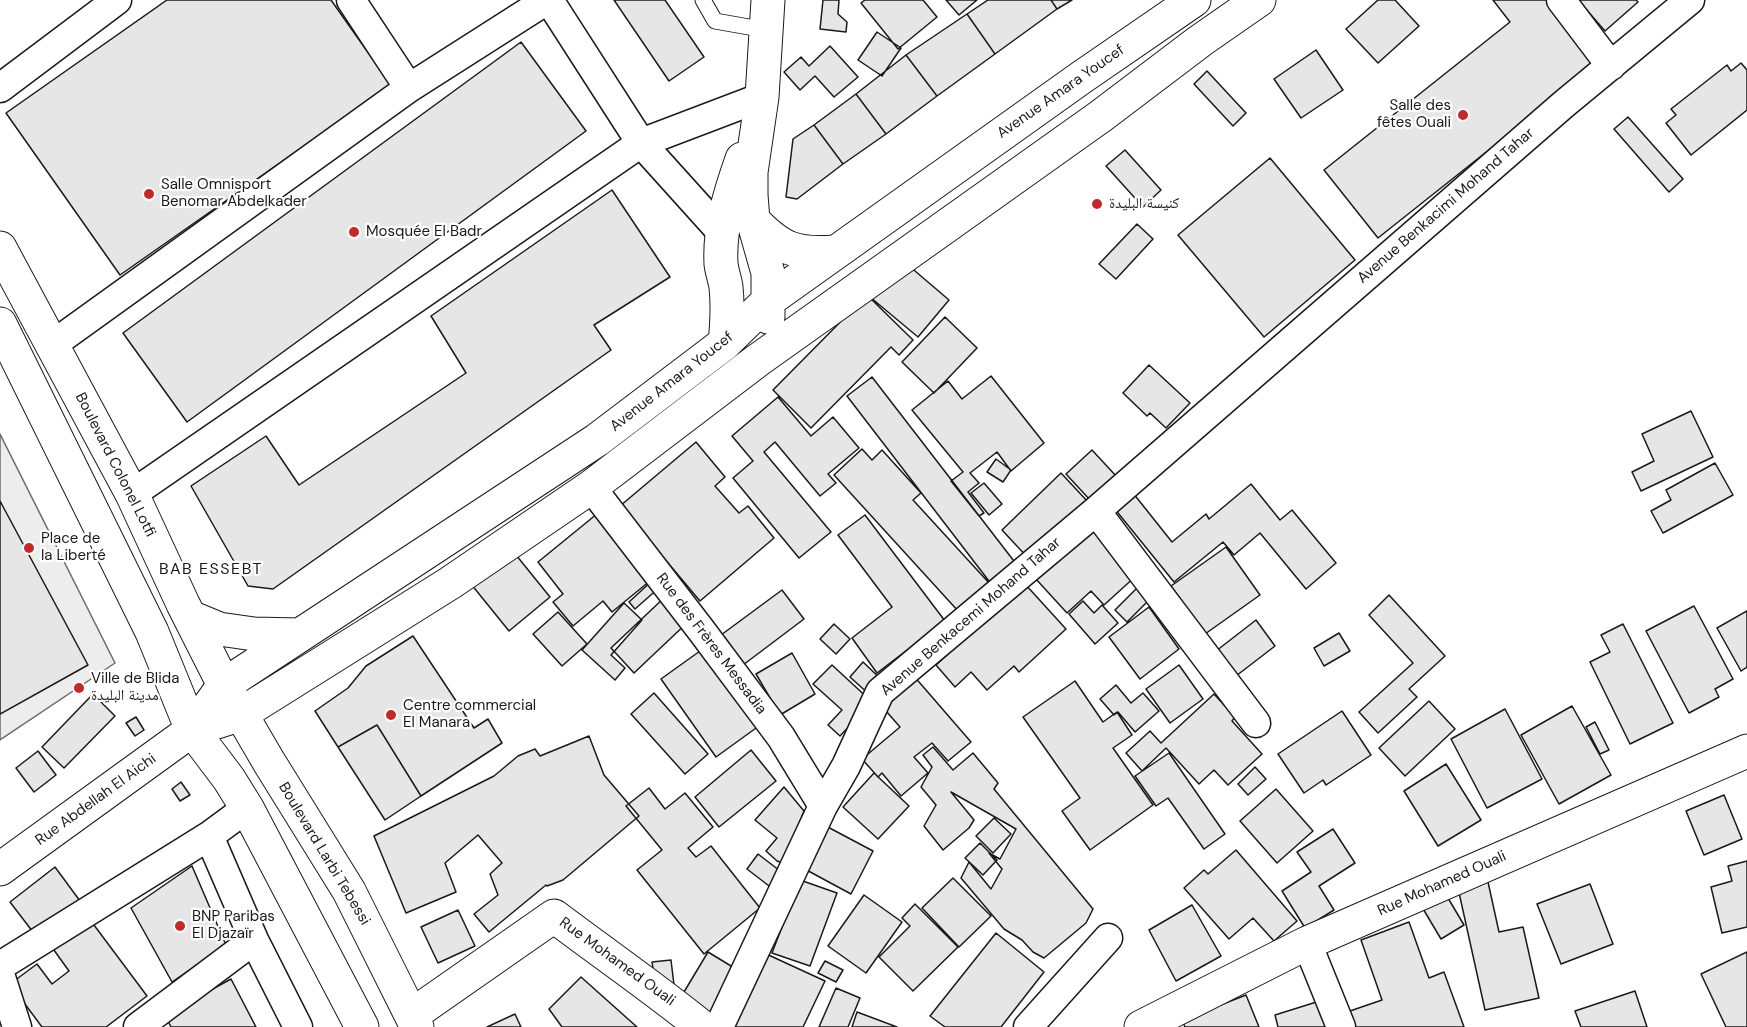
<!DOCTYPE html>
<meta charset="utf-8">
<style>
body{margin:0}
canvas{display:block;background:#fff}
</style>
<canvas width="1747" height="1027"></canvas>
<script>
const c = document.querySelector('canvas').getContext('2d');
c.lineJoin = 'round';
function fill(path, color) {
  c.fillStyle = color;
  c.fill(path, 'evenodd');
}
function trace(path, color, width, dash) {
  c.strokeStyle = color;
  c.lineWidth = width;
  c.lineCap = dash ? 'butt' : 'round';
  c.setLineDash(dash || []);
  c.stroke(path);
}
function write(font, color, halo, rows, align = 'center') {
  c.font = font + ' "DM Sans","Noto Naskh Arabic",sans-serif';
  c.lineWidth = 4.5;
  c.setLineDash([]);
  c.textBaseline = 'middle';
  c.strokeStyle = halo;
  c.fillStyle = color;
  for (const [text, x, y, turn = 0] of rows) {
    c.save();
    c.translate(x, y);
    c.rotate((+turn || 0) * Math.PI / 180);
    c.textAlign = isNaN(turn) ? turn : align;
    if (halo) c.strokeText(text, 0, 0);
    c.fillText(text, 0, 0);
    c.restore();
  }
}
const built = new Path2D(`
 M 0,434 L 115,663 L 0,740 Z`);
fill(built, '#ededed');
trace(built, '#6a6a6a', 1.5);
const building = new Path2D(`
 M 167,0 L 331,0 L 391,85 L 120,275 L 6,113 Z
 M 614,0 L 665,0 L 704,57 L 669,81 Z
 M 823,0 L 839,0 L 838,14 L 847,22 L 846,32 L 820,29 Z
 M 865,0 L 923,0 L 937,17 L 898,49 L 861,3 Z
 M 946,0 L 977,0 L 959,15 Z
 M 988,0 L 1051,0 L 1057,9 L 995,54 L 967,14 Z
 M 1051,0 L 1072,0 L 1057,9 Z
 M 1378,0 L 1395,0 L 1419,26 L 1378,63 L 1346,29 Z
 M 1493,0 L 1555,0 L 1602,60 L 1378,238 L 1324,170 L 1510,22 Z
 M 1578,0 L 1636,0 L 1638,2 L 1605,31 Z
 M 967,14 L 995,54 L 937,96 L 906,55 Z
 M 877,32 L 901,48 L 882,76 L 858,60 Z
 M 521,42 L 586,131 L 187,422 L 123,333 Z
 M 830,46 L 858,77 L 834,97 L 815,76 L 800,90 L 784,72 L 801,57 L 809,66 Z
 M 1316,50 L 1343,90 L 1301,118 L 1274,79 Z
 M 906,55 L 937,96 L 886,134 L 856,94 Z
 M 1741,63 L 1747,70 L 1747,110 L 1691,155 L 1666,123 L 1676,115 L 1671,109 L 1727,65 L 1731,71 Z
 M 1207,71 L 1246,113 L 1233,126 L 1194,84 Z
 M 856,94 L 886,134 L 843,164 L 814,125 Z
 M 1628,117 L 1683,179 L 1669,192 L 1614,129 Z
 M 814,125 L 843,164 L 797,199 L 786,197 L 793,139 Z
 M 1125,150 L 1161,190 L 1143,207 L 1106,166 Z
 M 1270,158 L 1355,260 L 1264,337 L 1178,235 Z
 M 612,190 L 670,277 L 594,325 L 611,350 L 273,589 L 248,586 L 191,486 L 266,436 L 299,485 L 466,373 L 431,316 Z
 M 1137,224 L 1153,239 L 1116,279 L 1099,264 Z
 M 901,259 L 949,300 L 918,337 L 870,297 Z
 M 867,295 L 913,340 L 899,355 L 891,347 L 811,428 L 773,390 Z
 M 945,317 L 977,348 L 934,393 L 902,362 Z
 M 1149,365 L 1190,403 L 1166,428 L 1150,413 L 1147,416 L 1123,393 Z
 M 991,376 L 1044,443 L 1011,471 L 997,452 L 970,473 L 979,483 L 968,492 L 984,513 L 979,516 L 951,481 L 963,472 L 912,410 L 948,381 L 962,399 Z
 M 872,377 L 1017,565 L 992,585 L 847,396 Z
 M 778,397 L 811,436 L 833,417 L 859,448 L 828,474 L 836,483 L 820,496 L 775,442 L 764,452 L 831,532 L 799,558 L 733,478 L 753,461 L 732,436 Z
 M 1691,411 L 1713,457 L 1641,491 L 1632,472 L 1654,461 L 1642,434 Z
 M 696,442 L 725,477 L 715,486 L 739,513 L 748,506 L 774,538 L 700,601 L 620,506 Z
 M 862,449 L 872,460 L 882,450 L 921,493 L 913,500 L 990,584 L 959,612 L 834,475 Z
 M 1092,450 L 1117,477 L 1091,501 L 1066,474 Z
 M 996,459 L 1011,470 L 1003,482 L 987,472 Z
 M 1715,463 L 1733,495 L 1663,533 L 1651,511 L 1671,500 L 1666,490 Z
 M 1061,473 L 1089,503 L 1029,559 L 1002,530 Z
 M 984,483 L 1002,504 L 989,515 L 971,493 Z
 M 1251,484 L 1280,520 L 1292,510 L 1336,563 L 1306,589 L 1260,533 L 1234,555 L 1223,542 L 1174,582 L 1114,508 L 1133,493 L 1172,542 L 1206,514 L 1209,519 Z
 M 0,501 L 88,665 L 0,714 Z
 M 603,509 L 656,576 L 612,612 L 603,601 L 573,626 L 553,602 L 563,594 L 538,562 Z
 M 865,515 L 945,621 L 877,673 L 852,638 L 892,607 L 838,535 Z
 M 1093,526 L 1137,575 L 1104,605 L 1091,591 L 1067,613 L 1035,578 Z
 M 1226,547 L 1260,595 L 1205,634 L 1171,586 Z
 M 512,550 L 550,597 L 509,631 L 471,584 Z
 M 654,579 L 661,586 L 635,609 L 629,602 Z
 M 1025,584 L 1066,629 L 1019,672 L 1014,666 L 987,690 L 971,672 L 955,687 L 936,665 Z
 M 1138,587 L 1150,599 L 1127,622 L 1115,610 Z
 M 782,590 L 804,619 L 743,665 L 721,635 Z
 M 1389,595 L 1445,656 L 1409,689 L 1417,697 L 1378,733 L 1359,712 L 1413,663 L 1369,615 Z
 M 666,596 L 689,621 L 634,673 L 611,648 Z
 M 1083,601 L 1094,613 L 1102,605 L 1118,623 L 1095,644 L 1069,614 Z
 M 624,603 L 642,620 L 611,655 L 625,668 L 615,680 L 582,650 Z
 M 1694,606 L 1733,679 L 1715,689 L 1719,697 L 1689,713 L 1646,631 Z
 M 1149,607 L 1179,649 L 1140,679 L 1109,637 Z
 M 1747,611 L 1747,667 L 1741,671 L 1717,628 Z
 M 558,612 L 587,644 L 562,666 L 533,634 Z
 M 1256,620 L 1275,646 L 1236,676 L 1216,651 Z
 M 834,624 L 850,639 L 836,654 L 820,639 Z
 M 1623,624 L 1673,723 L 1630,744 L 1590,662 L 1610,652 L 1601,635 Z
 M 1339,633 L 1350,651 L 1324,666 L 1314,648 Z
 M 413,636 L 474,728 L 488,719 L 502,743 L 421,796 L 377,725 L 338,747 L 315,711 L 348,688 L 366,666 Z
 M 707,646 L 763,723 L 716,757 L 661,679 Z
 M 792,653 L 815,694 L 780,715 L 756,674 Z
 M 863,662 L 884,682 L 871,696 L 850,677 Z
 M 832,665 L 872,702 L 840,736 L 828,725 L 842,710 L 813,684 Z
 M 1179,665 L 1203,699 L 1170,723 L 1146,689 Z
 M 913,675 L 971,742 L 948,761 L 932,743 L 914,757 L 928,773 L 901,796 L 882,773 L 878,777 L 862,759 L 900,727 L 879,703 Z
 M 1075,681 L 1103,722 L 1117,712 L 1132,735 L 1113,748 L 1153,805 L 1090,850 L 1062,811 L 1080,798 L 1023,717 Z
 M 1116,685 L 1131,703 L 1143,693 L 1159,711 L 1135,732 L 1118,712 L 1114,715 L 1100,699 Z
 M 654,693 L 708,754 L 685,774 L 631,714 Z
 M 93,694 L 115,716 L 64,768 L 42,747 Z
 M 1214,694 L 1235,717 L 1232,721 L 1262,754 L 1228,785 L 1214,770 L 1199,784 L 1166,748 L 1142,771 L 1126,753 L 1150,731 L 1161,743 Z
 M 1429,701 L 1455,729 L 1405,776 L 1379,748 Z
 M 1572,706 L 1611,775 L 1559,804 L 1521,735 Z
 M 1505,709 L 1542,779 L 1487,808 L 1451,739 Z
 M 1342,711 L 1371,755 L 1326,785 L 1323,780 L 1304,793 L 1278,754 Z
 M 136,717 L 144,730 L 135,736 L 126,723 Z
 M 1595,722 L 1609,750 L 1600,754 L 1586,727 Z
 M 377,725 L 421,796 L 385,820 L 338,747 Z
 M 589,736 L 604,775 L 639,816 L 563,880 L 547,886 L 546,885 L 489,932 L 474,914 L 498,895 L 490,874 L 502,863 L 478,835 L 445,863 L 456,892 L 406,913 L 374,836 L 494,776 L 518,756 L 535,749 L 540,756 Z
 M 933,747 L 953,770 L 973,753 L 998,783 L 994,789 L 1093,909 L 1086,923 L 1044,958 L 1033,952 L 1022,940 L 1004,929 L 961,878 L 969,862 L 991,889 L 1002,869 L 989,853 L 1000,859 L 1016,829 L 951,792 L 974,820 L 969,828 L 943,850 L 924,826 L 936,805 L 921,787 L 932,767 L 923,755 Z
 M 751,750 L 776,781 L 719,827 L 695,797 Z
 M 38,751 L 56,775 L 34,792 L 16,768 Z
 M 1169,753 L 1225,834 L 1204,849 L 1168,798 L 1156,806 L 1135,776 Z
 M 1446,764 L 1481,820 L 1438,846 L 1404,791 Z
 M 1255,767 L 1266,779 L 1248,795 L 1238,784 Z
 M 874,773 L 909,806 L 878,839 L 843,807 Z
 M 181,782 L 190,795 L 180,801 L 172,789 Z
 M 784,787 L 804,811 L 783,863 L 777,861 L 766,851 L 777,838 L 755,820 Z
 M 649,788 L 665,809 L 685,793 L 713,827 L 688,848 L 696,857 L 711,846 L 760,908 L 704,954 L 637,870 L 662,850 L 626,806 Z
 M 1276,789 L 1313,831 L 1277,863 L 1240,821 Z
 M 1724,795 L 1742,839 L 1704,855 L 1686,811 Z
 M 994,818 L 1011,834 L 993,853 L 976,836 Z
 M 824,825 L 873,851 L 851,894 L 801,867 Z
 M 1333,829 L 1355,863 L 1319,886 L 1334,910 L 1305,928 L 1282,891 L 1311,872 L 1297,852 Z
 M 980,843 L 997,860 L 983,875 L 965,858 Z
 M 1236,850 L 1297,921 L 1274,941 L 1253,918 L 1229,939 L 1184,888 L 1204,870 L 1208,874 Z
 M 758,854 L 784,874 L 773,889 L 747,869 Z
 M 1747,861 L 1747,927 L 1722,933 L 1711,887 L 1732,881 L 1728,866 Z
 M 192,866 L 226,945 L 172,982 L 131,908 Z
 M 55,867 L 80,901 L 36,936 L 10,902 Z
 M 953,878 L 991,916 L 959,947 L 922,908 Z
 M 800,880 L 837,893 L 810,966 L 772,953 Z
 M 1488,882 L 1499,932 L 1523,927 L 1539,998 L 1485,1010 L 1458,888 Z
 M 1590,884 L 1613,944 L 1561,964 L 1537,904 Z
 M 1445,893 L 1464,925 L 1441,939 L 1422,907 Z
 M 864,895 L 902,922 L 866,973 L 828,946 Z
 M 915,904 L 958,947 L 913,991 L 879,957 L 910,926 L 902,918 Z
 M 1192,905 L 1221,956 L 1176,981 L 1149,930 Z
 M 458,910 L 475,946 L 438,963 L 421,927 Z
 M 88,917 L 147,996 L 106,1027 L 42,1027 L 10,984 L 37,964 L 52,984 L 69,971 L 51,946 Z
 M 1409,922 L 1429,978 L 1444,972 L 1464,1027 L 1353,1027 L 1347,1012 L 1382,1000 L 1361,940 Z
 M 996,933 L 1044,972 L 1001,1027 L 945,1027 L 930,1016 Z
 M 708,952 L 736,969 L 706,1019 L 678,1002 Z
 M 762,952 L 825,981 L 803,1027 L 727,1027 Z
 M 1747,952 L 1747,1027 L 1726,1027 L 1701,974 Z
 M 671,960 L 674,985 L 656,987 L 652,962 Z
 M 825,961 L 843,970 L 836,982 L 818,973 Z
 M 581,977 L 637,1027 L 562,1027 L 549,1009 Z
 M 231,979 L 256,1027 L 171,1027 L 165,1015 Z
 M 836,988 L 860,998 L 848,1027 L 819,1027 Z
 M 1635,991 L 1647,1027 L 1581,1027 L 1575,1011 Z
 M 1246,995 L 1259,1027 L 1185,1027 L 1182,1020 Z
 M 1326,999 L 1335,1027 L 1278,1027 L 1275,1015 Z
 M 857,1012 L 897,1027 L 852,1027 Z
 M 515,1014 L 521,1027 L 487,1027 Z`);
fill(building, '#e6e6e6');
trace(building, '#1a1a1a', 1.5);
const lane = new Path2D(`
 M 703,0 L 715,21 L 766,30`);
const street = new Path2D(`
 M 351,0 L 409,88
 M 549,0 L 641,143 L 723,234
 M 1561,0 L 1611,66
 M 0,88 L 117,0
 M 52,345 L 409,88 L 547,0
 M 591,487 L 701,630 L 781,737 L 823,806
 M 132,494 L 641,143 L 762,97
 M 1096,511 L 1256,723
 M 209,836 L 254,940 L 298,1027
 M 1307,943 L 1341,1027
 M 0,966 L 209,836 L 247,808
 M 0,974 L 17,1027
 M 138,1027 L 254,940
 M 719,1027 L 823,806 L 846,766 L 880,692 L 1096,511 L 1564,104 L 1690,0
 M 1028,1027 L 1108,938`);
const secondary = new Path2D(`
 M 0,248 L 132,494 L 183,604 L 224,685
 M 0,324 L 152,632 L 192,730 L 0,869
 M 412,1015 L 554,916 C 603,953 654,988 702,1027
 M 1141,1027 L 1307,943 L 1747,751`);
const primary = new Path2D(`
 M 753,220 C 780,249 796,255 835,252
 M 768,317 L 768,273 L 753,220 L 751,195 L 751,172 L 762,97 L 768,0
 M 725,343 C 727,324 728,306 726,287 C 725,280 722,272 721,264 C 719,228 730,193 742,159
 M 190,617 L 219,629 L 254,634 L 299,635
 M 231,697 L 269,762 L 349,891 L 417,1027
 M 192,730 L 241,714 L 450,583 L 591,487 L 758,360 L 1101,116 L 1200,41 L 1259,0
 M 192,730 L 224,685 L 597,440 L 725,343 L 769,300 L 1082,77 L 1194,0
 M 192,730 L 229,779 L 247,808 L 362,1027`);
trace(lane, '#1a1a1a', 17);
trace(street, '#1a1a1a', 31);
trace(secondary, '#1a1a1a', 35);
trace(primary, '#1a1a1a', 35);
trace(lane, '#fff', 15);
trace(street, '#fff', 28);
trace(secondary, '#fff', 33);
trace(primary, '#fff', 33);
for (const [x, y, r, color] of [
 [1463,115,6,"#c62828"],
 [149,194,6,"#c62828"],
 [1097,204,6,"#c62828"],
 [354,232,6,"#c62828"],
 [29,548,6,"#c62828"],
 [79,688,6,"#c62828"],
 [391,715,6,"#c62828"],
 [180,926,6,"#c62828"]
]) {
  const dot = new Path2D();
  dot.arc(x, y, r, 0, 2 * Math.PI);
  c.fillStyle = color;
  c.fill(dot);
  trace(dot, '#fff', 2);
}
write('15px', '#1a1a1a', '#fff', [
 ["Avenue Amara Youcef",1061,92,-35],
 ["Avenue Benkacimi Mohand Tahar",1446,206,-41],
 ["Avenue Amara Youcef",672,382,-38],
 ["Boulevard Colonel Lotfi",115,465,63],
 ["Avenue Benkacemi Mohand Tahar",971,617,-41],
 ["Rue des Frères Messadia",711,644,53],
 ["Rue Abdellah El Aichi",96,800,-36],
 ["Boulevard Larbi Tebessi",324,854,59],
 ["Rue Mohamed Ouali",1442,884,-24],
 ["Rue Mohamed Ouali",617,962,36]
]);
write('15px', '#1a1a1a', '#fff', [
 ["Salle des",1451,106,"right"],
 ["fêtes Ouali",1451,123,"right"],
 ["Salle Omnisport",161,185],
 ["Benomar Abdelkader",161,202],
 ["كنيسة البليدة",1109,204],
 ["Mosquée El Badr",366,232],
 ["Place de",41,539],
 ["la Liberté",41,556],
 ["Ville de Blida",91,679],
 ["مدينة البليدة",91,696],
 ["Centre commercial",403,706],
 ["El Manara",403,723],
 ["BNP Paribas",192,917],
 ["El Djazaïr",192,934]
], 'left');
c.letterSpacing = '1.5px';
write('16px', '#1a1a1a', '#fff', [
 ["BAB ESSEBT",211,570]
]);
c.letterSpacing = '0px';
</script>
